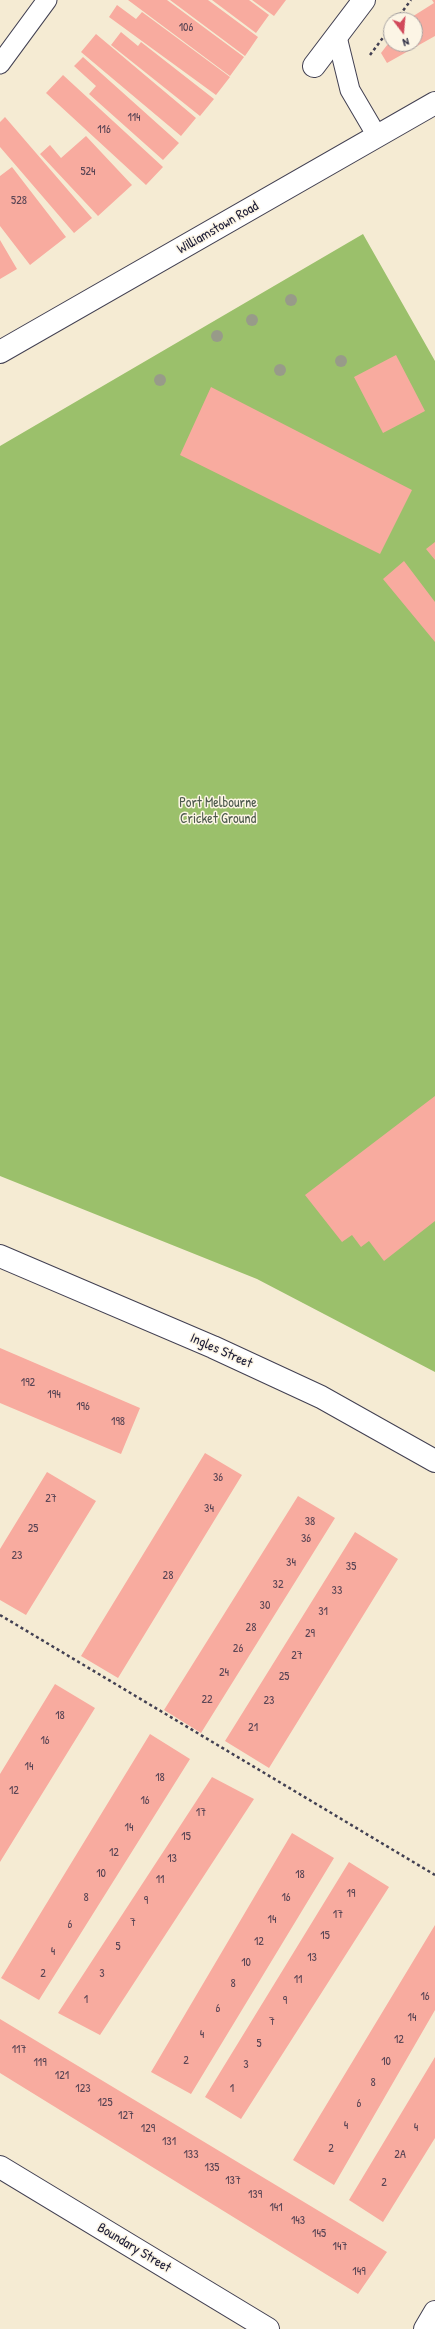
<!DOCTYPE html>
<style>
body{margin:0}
#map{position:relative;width:435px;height:2329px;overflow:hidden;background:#f5ebd3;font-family:"Patrick Hand",sans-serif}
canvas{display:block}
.north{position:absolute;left:383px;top:12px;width:40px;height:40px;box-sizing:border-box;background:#fcf5e5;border:1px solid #a5a1a1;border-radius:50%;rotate:164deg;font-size:11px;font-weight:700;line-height:16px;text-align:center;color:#22223b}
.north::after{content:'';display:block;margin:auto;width:14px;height:18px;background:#d1495b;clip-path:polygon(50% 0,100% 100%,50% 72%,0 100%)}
</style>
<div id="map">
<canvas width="435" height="2329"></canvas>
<div class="north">N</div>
</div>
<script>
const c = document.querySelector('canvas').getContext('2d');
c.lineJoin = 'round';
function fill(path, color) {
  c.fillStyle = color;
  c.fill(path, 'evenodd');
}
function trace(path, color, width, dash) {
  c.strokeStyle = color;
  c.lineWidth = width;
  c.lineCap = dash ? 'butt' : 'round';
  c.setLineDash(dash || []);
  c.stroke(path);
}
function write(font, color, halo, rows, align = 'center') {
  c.font = font + ' "Patrick Hand",sans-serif';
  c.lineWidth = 3;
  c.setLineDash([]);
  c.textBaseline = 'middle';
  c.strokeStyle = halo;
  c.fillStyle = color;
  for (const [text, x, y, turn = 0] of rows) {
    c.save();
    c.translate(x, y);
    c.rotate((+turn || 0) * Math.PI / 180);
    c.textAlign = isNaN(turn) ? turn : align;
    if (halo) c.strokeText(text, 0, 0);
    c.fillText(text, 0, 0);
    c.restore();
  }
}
fill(new Path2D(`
 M 363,234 L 435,361 L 435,1372 L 257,1279 L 0,1176 L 0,446 Z`), '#9bc06b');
fill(new Path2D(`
 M 128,0 L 167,0 L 244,57 L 230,76 Z
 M 170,0 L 208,0 L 258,37 L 245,56 Z
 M 212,0 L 249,0 L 269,15 L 256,33 Z
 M 252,0 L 286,0 L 274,16 Z
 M 432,0 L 435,0 L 435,36 L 387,63 L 381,53 L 391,40 L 391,44 L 415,44 L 415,20 L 407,20 L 434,3 Z
 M 117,5 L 136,19 L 142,12 L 230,77 L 216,95 L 109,17 Z
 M 121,32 L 138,46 L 141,42 L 214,99 L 200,116 L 111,45 Z
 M 96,34 L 196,118 L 181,136 L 81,52 Z
 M 83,57 L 179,143 L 163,160 L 89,94 L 96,86 L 74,66 Z
 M 63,75 L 163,167 L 146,185 L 46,93 Z
 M 5,117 L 92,218 L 74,233 L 0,147 L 0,122 Z
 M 86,136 L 132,185 L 98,216 L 40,154 L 50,145 L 61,158 Z
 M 12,167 L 66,237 L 30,265 L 0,226 L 0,176 Z
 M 0,240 L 17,269 L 0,279 Z
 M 396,355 L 425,411 L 383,433 L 354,377 Z
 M 211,387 L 412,490 L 380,554 L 180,455 Z
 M 435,542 L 435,560 L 426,549 Z
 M 404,561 L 435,602 L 435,642 L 383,579 Z
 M 435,1096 L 435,1221 L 384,1261 L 369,1241 L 361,1247 L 352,1235 L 342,1242 L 305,1195 Z
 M 0,1348 L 140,1408 L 121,1454 L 0,1403 Z
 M 205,1453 L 242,1475 L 118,1678 L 81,1656 Z
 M 47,1472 L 96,1501 L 26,1615 L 0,1600 L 0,1549 Z
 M 298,1496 L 335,1518 L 201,1733 L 164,1710 Z
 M 355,1532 L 398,1559 L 269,1768 L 225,1741 Z
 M 55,1684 L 95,1708 L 0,1862 L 0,1774 Z
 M 150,1734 L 190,1759 L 39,2000 L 1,1978 Z
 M 212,1777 L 254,1799 L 100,2035 L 58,2013 Z
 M 292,1833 L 334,1858 L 191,2094 L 151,2072 Z
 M 349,1862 L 389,1887 L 241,2119 L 205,2097 Z
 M 435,1925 L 435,2010 L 334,2185 L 293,2160 Z
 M 0,2019 L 387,2252 L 358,2294 L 0,2073 Z
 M 435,2057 L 435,2138 L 383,2222 L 349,2200 Z`), '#f8ab9f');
const service = new Path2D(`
 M 337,37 L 350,90 L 377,136
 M 0,64 L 47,0`);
const minor = new Path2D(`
 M 314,66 L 364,0
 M 0,2167 L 268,2329
 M 425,2329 L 435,2312`);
const tertiary = new Path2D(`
 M 0,1256 L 213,1347 L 321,1397 L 435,1461`);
const primary = new Path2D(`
 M 0,352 L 435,103`);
trace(service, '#424052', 21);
trace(minor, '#424052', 24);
trace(tertiary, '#424052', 24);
trace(primary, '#424052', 24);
trace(new Path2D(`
 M 396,20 L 411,0
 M 370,55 L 391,27
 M 0,1615 L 435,1875`), '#424052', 2.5, [3, 3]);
trace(service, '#fff', 19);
trace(minor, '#fff', 22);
trace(tertiary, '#fff', 22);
trace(primary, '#fff', 22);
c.fillStyle = '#989b89';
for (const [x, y] of [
 [291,300],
 [252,320],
 [217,336],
 [341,361],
 [280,370],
 [160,380]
]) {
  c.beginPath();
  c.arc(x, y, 6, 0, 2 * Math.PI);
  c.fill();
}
write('12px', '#584454', null, [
 ["106",186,28],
 ["114",134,118],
 ["116",104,130],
 ["524",88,172],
 ["528",19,201],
 ["192",28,1383],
 ["194",54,1395],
 ["196",83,1407],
 ["198",118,1422],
 ["36",218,1478],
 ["27",51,1499],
 ["34",209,1509],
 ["38",310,1522],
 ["25",33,1529],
 ["36",306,1539],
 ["23",17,1556],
 ["34",291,1563],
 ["35",351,1567],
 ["28",168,1576],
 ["32",278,1585],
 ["33",337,1591],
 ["30",265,1606],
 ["31",323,1612],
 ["28",251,1628],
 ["29",310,1634],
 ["26",238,1649],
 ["27",297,1656],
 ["24",224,1673],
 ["25",284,1677],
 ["22",207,1700],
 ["23",269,1701],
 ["18",60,1716],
 ["21",253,1728],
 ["16",45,1741],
 ["14",29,1767],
 ["18",160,1778],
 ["12",14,1791],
 ["16",145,1801],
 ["17",201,1813],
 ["14",129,1828],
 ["15",186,1837],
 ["12",114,1853],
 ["13",172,1859],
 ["10",101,1874],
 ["18",300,1875],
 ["11",160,1880],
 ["19",351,1894],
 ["8",86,1898],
 ["16",286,1898],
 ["9",146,1901],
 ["17",338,1915],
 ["14",272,1920],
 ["7",133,1923],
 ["6",70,1925],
 ["15",325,1936],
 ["12",259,1942],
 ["5",118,1947],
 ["4",53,1952],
 ["13",312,1958],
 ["10",246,1963],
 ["2",43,1974],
 ["3",102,1974],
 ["11",298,1980],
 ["8",233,1984],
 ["16",425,1997],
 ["1",86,2000],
 ["9",285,2001],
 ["6",218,2009],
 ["14",412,2018],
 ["7",272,2022],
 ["4",202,2035],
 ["12",399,2040],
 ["5",259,2044],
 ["117",19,2050],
 ["2",186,2061],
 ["10",386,2062],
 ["119",40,2063],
 ["3",246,2065],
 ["121",62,2076],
 ["8",373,2083],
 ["123",83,2089],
 ["1",232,2089],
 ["125",105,2103],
 ["6",359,2104],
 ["127",126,2116],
 ["4",346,2126],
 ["4",416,2128],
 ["129",148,2129],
 ["131",169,2142],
 ["2",331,2149],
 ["133",191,2155],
 ["2A",400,2155],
 ["135",212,2168],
 ["137",233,2181],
 ["2",384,2183],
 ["139",255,2195],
 ["141",276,2208],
 ["143",298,2221],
 ["145",319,2234],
 ["147",340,2247],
 ["149",359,2272]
]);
write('14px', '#22223b', '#fcf5e5', [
 ["Williamstown Road",218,228,-30],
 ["Ingles Street",221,1351,24],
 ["Boundary Street",134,2248,31]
]);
write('14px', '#4c594c', '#fcf5e5', [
 ["Port Melbourne",218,803],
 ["Cricket Ground",218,819]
]);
</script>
